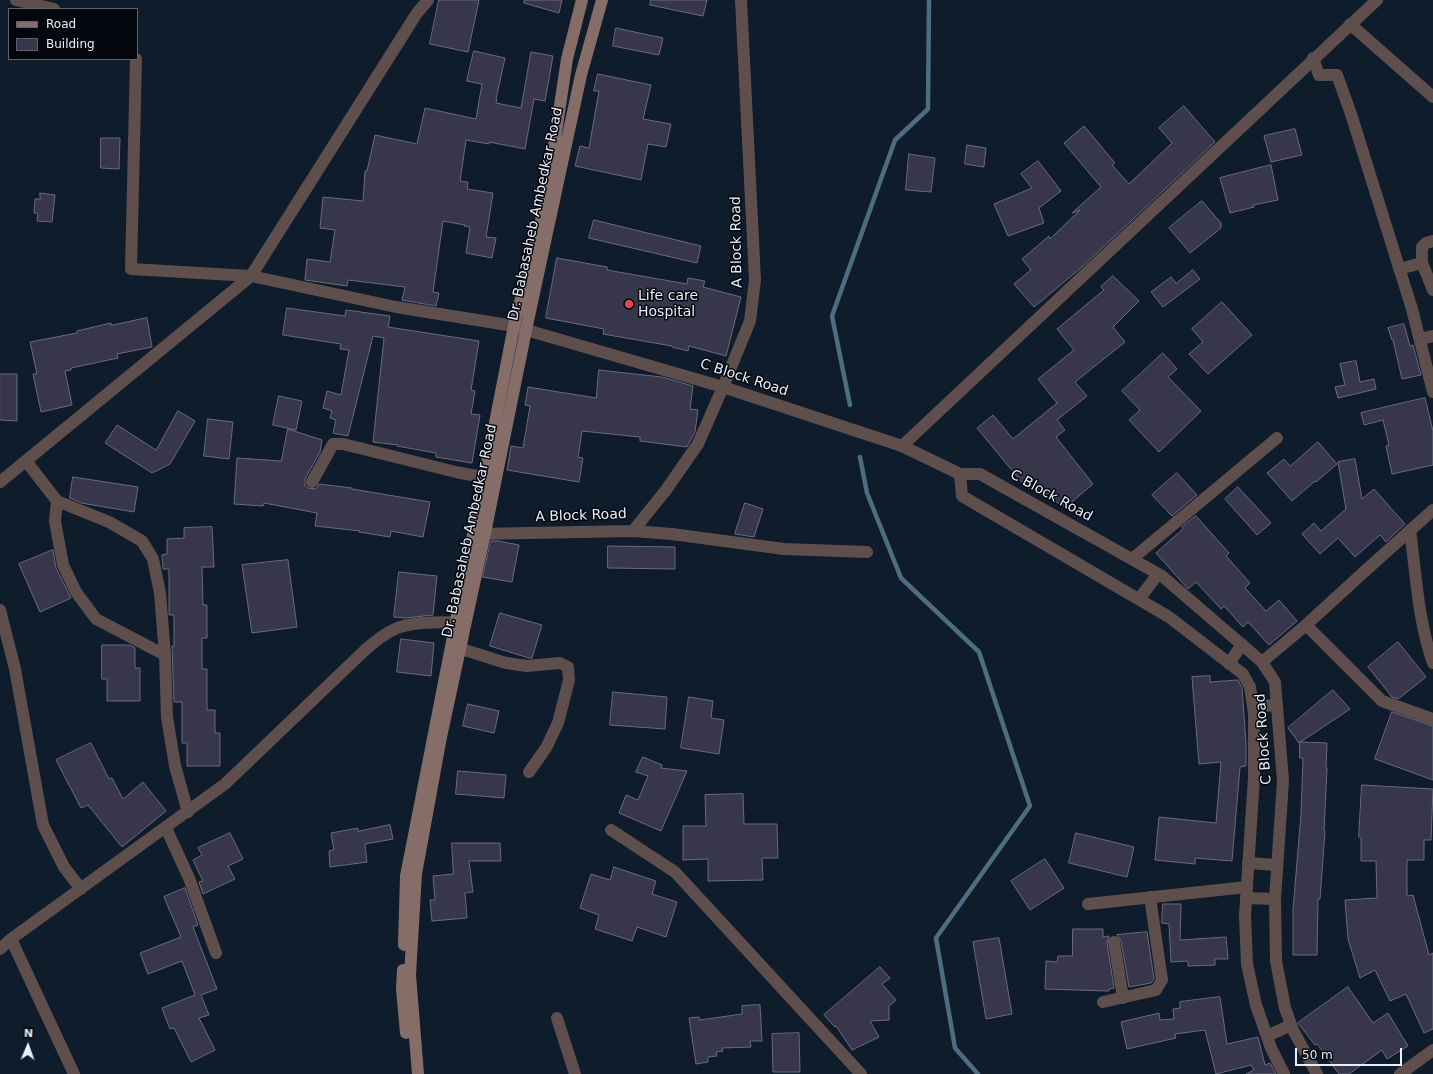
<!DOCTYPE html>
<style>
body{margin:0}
#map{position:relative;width:1433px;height:1074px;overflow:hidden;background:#0f1c2b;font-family:"DejaVu Sans",sans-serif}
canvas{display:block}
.legend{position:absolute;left:8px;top:8px;width:130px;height:52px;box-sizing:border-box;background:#03060c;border:1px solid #5e636b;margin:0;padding:5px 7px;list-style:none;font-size:12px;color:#e6effa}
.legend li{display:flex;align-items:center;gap:8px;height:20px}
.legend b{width:20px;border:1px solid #5e636b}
.north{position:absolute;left:8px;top:1026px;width:40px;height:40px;-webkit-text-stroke:3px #03060c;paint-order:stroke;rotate:2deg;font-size:11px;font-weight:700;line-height:16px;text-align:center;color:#e6effa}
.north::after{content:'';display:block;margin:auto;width:14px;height:18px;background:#e6effa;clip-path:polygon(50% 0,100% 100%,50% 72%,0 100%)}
.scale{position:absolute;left:1295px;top:1048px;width:107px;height:18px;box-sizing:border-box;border:2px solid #e6effa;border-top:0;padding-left:5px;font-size:12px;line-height:14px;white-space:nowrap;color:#e6effa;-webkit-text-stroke:3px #03060c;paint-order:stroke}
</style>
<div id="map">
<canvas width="1433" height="1074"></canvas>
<ul class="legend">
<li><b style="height:5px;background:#866d68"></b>Road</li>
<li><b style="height:11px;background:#37364a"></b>Building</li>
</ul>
<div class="north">N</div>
<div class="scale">50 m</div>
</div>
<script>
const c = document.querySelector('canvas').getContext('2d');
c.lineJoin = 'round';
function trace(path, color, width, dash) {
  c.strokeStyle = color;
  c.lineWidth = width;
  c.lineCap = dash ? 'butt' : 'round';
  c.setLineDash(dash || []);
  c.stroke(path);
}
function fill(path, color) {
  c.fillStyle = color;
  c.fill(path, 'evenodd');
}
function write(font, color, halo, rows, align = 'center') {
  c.font = font + ' "DejaVu Sans",sans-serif';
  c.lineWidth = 3;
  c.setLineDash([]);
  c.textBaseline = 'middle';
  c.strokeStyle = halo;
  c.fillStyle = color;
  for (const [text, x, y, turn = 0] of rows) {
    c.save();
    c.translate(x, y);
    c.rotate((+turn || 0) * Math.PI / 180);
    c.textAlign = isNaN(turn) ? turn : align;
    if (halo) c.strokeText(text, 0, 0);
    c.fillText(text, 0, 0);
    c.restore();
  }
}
trace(new Path2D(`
 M 850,405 L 832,316 L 895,140 L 928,109 L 929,0
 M 860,457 L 867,493 L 901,578 L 979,652 L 1030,806 L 936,938 L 955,1048 L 978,1074`), '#4d6d81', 4.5);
const building = new Path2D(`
 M 439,0 L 479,0 L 468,52 L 430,44 Z
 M 525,0 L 562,0 L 559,13 L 524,3 Z
 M 651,0 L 707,0 L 703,16 L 650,5 Z
 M 616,28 L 663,38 L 659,55 L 613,46 Z
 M 474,51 L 505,58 L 496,99 L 497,99 L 496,103 L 521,108 L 531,52 L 553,56 L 545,101 L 534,99 L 525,149 L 489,142 L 489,144 L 466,140 L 460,181 L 468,182 L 467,189 L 493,193 L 486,237 L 496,238 L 492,258 L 466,253 L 470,227 L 464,226 L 465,225 L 443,221 L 433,292 L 439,293 L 436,306 L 402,300 L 405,287 L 348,280 L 347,286 L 305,280 L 307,259 L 330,262 L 335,230 L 320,228 L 323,197 L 363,201 L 365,171 L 367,171 L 375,135 L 417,144 L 425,108 L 476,119 L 482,84 L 467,81 Z
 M 598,74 L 651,85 L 643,119 L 671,124 L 666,147 L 648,144 L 641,180 L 575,166 L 580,146 L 589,148 L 599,91 L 594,91 Z
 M 1184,106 L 1215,142 L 1081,268 L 1034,307 L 1014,284 L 1031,270 L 1022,259 L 1049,236 L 1050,239 L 1080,210 L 1072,213 L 1101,187 L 1064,143 L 1084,126 L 1115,163 L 1112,165 L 1129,184 L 1172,143 L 1159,128 Z
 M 1295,129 L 1302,155 L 1271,162 L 1264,136 Z
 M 101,138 L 120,138 L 119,169 L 101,168 Z
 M 967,145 L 986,148 L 984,167 L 965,164 Z
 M 909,154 L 935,158 L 931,192 L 906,190 Z
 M 1038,161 L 1061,191 L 1039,208 L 1044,223 L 1008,236 L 994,204 L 1032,188 L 1021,174 Z
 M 1271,165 L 1278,200 L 1253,205 L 1254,207 L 1230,213 L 1220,178 Z
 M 40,193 L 55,195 L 52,222 L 37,221 L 38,213 L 34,213 L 35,199 L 40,199 Z
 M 1202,201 L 1221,223 L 1221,228 L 1190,253 L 1169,228 Z
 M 594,220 L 701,246 L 697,263 L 589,238 Z
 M 557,258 L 607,267 L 607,270 L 687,284 L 688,278 L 705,281 L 703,287 L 741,297 L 726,356 L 689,346 L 688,351 L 672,347 L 672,346 L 603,334 L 604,329 L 546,318 Z
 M 1193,270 L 1200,279 L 1163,307 L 1151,292 L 1171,277 L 1176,283 Z
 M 1113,276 L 1139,301 L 1113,327 L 1125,342 L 1075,382 L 1087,396 L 1057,420 L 1065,430 L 1056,437 L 1093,484 L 1066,507 L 1025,486 L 977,428 L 993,415 L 1013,439 L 1057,403 L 1038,379 L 1074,350 L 1057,329 L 1104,290 L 1101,287 Z
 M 1222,302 L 1252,335 L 1208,374 L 1189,354 L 1203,342 L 1192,329 Z
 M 287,308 L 345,316 L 346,310 L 390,316 L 388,327 L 479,341 L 471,390 L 475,391 L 471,414 L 480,415 L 472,463 L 436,457 L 436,453 L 397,446 L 398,445 L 373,442 L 384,338 L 373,336 L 348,436 L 333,433 L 336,420 L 330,418 L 332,411 L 323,408 L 327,391 L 341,395 L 349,350 L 340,349 L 341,344 L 283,335 Z
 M 147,318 L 152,347 L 117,354 L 118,358 L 71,368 L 71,370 L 65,371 L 72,405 L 41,412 L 33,374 L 37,374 L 30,342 L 77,333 L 77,331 L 111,323 L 111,325 Z
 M 1404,324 L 1410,346 L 1413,345 L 1421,375 L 1402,379 L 1393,340 L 1392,340 L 1388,328 Z
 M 1163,353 L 1177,369 L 1168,377 L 1201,411 L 1159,452 L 1129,420 L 1140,410 L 1122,391 Z
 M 1356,361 L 1360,382 L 1374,379 L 1376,389 L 1338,398 L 1335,387 L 1345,385 L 1340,364 Z
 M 599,370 L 662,377 L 693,386 L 690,409 L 698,410 L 695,432 L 687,447 L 640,441 L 640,437 L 582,431 L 578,457 L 583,458 L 579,482 L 507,470 L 511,446 L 523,448 L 530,406 L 525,405 L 528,387 L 596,398 Z
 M 0,374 L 17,374 L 17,421 L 0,420 Z
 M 279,396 L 302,401 L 296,430 L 273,425 Z
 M 1425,398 L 1433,431 L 1433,465 L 1392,474 L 1386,446 L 1389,445 L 1383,420 L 1364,425 L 1361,413 Z
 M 178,411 L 195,421 L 170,464 L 152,473 L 105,443 L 117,425 L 156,450 Z
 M 208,419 L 233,422 L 229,459 L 204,456 Z
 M 288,429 L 322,440 L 320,452 L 305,479 L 305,486 L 308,488 L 316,489 L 319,484 L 352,488 L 352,489 L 430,502 L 423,537 L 391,531 L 390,537 L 359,532 L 360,531 L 315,526 L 317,513 L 264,503 L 263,506 L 234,504 L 237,458 L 281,461 Z
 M 1318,442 L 1337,464 L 1316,482 L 1315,481 L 1292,501 L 1267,473 L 1284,459 L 1290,466 Z
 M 1355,459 L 1362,499 L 1374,489 L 1405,524 L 1386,542 L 1380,535 L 1355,557 L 1338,538 L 1320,554 L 1302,534 L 1314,523 L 1321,531 L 1346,509 L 1338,462 Z
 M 1177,473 L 1197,495 L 1172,516 L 1152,495 Z
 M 73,477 L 138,487 L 134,512 L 81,503 L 70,498 Z
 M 1238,487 L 1271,523 L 1257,535 L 1225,499 Z
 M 745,503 L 763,509 L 754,537 L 735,534 Z
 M 1196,516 L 1229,553 L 1226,556 L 1250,583 L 1245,588 L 1266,611 L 1279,600 L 1297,621 L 1269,645 L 1248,622 L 1243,627 L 1224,606 L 1221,609 L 1196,582 L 1188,589 L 1156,553 L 1183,529 L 1182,527 Z
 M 212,527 L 214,567 L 202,567 L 203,605 L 207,605 L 207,638 L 202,638 L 202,669 L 207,669 L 207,710 L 215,710 L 215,733 L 220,733 L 220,766 L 187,766 L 187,743 L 182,743 L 182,702 L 174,702 L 172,646 L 174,646 L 174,615 L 169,615 L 169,569 L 163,569 L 162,555 L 167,554 L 167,539 L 184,538 L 184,528 Z
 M 491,541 L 498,541 L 519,545 L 512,582 L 483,577 Z
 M 608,546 L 675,547 L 675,569 L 608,568 Z
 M 53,550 L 56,568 L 71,598 L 40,612 L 19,564 Z
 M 288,560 L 297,627 L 252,633 L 242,565 Z
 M 399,572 L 437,576 L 433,615 L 405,618 L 394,617 Z
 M 500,613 L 542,625 L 532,658 L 529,658 L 490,646 Z
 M 401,639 L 434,643 L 431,676 L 397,672 Z
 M 1398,642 L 1426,677 L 1398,699 L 1392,697 L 1368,667 Z
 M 102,645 L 130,645 L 135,648 L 135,668 L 140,668 L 140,701 L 107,701 L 107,679 L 102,679 Z
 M 1210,676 L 1210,682 L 1238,680 L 1242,688 L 1246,743 L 1246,766 L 1240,767 L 1232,861 L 1195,858 L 1195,864 L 1155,860 L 1159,817 L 1216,823 L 1221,762 L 1199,764 L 1192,677 Z
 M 1333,690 L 1350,709 L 1299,743 L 1288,728 Z
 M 613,692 L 667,697 L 665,729 L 610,725 Z
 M 689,697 L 713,701 L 711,718 L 724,720 L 719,754 L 681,748 Z
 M 468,704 L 499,711 L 494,733 L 463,726 Z
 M 1392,712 L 1433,726 L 1433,780 L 1375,759 Z
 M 1300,742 L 1327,743 L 1326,768 L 1327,768 L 1324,831 L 1325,831 L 1320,899 L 1318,899 L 1317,955 L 1293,955 L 1293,910 L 1301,814 L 1303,758 L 1300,758 Z
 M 91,743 L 109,779 L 112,778 L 123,799 L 143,782 L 166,811 L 122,847 L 88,805 L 81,808 L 56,760 Z
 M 643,757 L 662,765 L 661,768 L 687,771 L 661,831 L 619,813 L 626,795 L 638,800 L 648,776 L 636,772 Z
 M 458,771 L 506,775 L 504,798 L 456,794 Z
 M 1362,785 L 1433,789 L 1431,840 L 1424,840 L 1424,860 L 1407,860 L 1407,896 L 1413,895 L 1429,955 L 1433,953 L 1433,1029 L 1424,1033 L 1406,994 L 1390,1001 L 1375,970 L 1360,978 L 1348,939 L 1345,900 L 1377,898 L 1376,861 L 1361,861 L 1361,838 L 1359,837 Z
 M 743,794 L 744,824 L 777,824 L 778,858 L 762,858 L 763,880 L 708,881 L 708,859 L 683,860 L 683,826 L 706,826 L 705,795 Z
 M 390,825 L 393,839 L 365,844 L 367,862 L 330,867 L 329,851 L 334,850 L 331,833 L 358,828 L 358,831 Z
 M 230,833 L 243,859 L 228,866 L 235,879 L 203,894 L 199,882 L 203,881 L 193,860 L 202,855 L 198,848 Z
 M 1076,833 L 1134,847 L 1127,877 L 1069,863 Z
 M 452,843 L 500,843 L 501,861 L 469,861 L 473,892 L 465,893 L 467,918 L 432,921 L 430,900 L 435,900 L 433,876 L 453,874 Z
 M 1045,859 L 1064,888 L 1030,910 L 1011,881 Z
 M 614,867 L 656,881 L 652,894 L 677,902 L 666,937 L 637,927 L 632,941 L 595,929 L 599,915 L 580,908 L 591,874 L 610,880 Z
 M 185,888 L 198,925 L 193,927 L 217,989 L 201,995 L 209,1015 L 199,1018 L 215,1050 L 191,1062 L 174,1028 L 170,1029 L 162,1008 L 195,995 L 182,961 L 148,974 L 140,953 L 181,937 L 164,897 Z
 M 1163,904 L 1181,904 L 1180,940 L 1226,937 L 1228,959 L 1215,959 L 1215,965 L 1188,966 L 1188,961 L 1171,962 L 1169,924 L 1162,923 Z
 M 1073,929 L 1103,929 L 1103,937 L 1109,936 L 1107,943 L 1114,988 L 1109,989 L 1109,991 L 1045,989 L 1046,961 L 1057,962 L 1058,956 L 1072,956 Z
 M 1147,932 L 1154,979 L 1151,983 L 1129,987 L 1121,941 L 1117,935 Z
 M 999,938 L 1012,1014 L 986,1019 L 973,942 Z
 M 880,967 L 890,978 L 882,984 L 896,1000 L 889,1006 L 889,1020 L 870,1021 L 879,1037 L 852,1050 L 836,1026 L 835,1027 L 824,1015 Z
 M 1348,987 L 1373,1023 L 1388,1013 L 1408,1046 L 1387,1059 L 1382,1050 L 1349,1074 L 1339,1074 L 1317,1044 L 1315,1045 L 1298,1023 Z
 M 1220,997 L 1227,1044 L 1258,1037 L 1265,1065 L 1270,1063 L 1276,1074 L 1246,1074 L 1254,1070 L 1251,1065 L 1216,1074 L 1205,1030 L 1175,1034 L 1176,1038 L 1127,1049 L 1121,1022 L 1159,1013 L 1160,1020 L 1174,1019 L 1173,1009 L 1180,1008 L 1180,1002 Z
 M 760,1005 L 762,1041 L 750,1041 L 751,1047 L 722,1048 L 723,1051 L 716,1052 L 717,1056 L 708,1057 L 708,1062 L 696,1064 L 689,1018 L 699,1017 L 700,1020 L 742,1014 L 742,1006 Z
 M 799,1033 L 800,1072 L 773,1072 L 772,1034 Z`);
fill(building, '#37364a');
trace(building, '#6b6a80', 1);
trace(new Path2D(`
 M 16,0 L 54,9
 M 1350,24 L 1433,97
 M 1313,58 L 1319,75 L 1337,75 L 1351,114 L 1412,309 L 1433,392
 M 136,59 L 131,269 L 251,276 L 396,307 L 514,326
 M 1422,263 L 1433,290
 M 1399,269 L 1422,263 L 1422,247 L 1426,243 L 1433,241
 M 1420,339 L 1433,336
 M 902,446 L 1377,0
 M 26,461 L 57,501 L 55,521 L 63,565 L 76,592 L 96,619 L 165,655 L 167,717 L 175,766 L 188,812
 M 312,482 L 333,444 L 343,444 L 460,473 L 484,477
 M 57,501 L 109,522 L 142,541 L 153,559 L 160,593 L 165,655
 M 1410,530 C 1416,574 1418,621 1433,663
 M 633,531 L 672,534 L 784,549 L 867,552
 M 476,534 L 633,531 L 666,490 L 698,444 L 723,387 L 750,321 L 755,280 L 741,0
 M 1132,559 L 1277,438
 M 0,610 L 15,669 L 43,825 L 64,867 L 81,889
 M 1306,625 L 1382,701 L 1433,719
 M 452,646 L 506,663 L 527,666 L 560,663 L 568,667 L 569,680 L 558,723 L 546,748 L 529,772
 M 1262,662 L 1306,625 L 1365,571 L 1433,510
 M 166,828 L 189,878 L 216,953
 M 611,830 L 675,872 L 861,1074
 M 1088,904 L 1247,887
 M 11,939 L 74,1074
 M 1114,942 L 1123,998
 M 0,949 L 11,939 L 225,784 L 364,651 C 373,643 383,634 395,629 C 413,621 435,623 455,622
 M 1103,1002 L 1156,990 L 1162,980 L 1150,897
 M 557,1018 L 575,1074`), '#5f4f4c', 12);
trace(new Path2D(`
 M 516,327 L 723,387 L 902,446 L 960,474 L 980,474 L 1162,576 L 1262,662 L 1275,682 L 1283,781 L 1275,899 L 1276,961 L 1285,1008 L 1293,1030 L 1317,1074
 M 960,474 L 962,496 L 1169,617 L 1243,674 L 1250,687 L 1254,713 L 1254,777 L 1245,916 L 1247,964 L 1256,1005 L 1271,1048 L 1284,1074
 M 0,482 L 251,276 L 417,13 L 428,0
 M 1139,599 L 1158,574
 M 1229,664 L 1242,644
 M 1253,705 L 1277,706
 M 1248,863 L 1277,865
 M 1246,898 L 1275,899
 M 1267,1036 L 1291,1025
 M 1400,1074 L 1433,1050`), '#5f4f4c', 12);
trace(new Path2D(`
 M 404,945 L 406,876 L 514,326 L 545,205 L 567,59 L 582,0
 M 403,970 L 402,989 L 406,1033
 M 418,1074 L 410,975 L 416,874 L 441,737 L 485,533 L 526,330 L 581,75 L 602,0`), '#866d68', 12);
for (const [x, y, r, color] of [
 [629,304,5,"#e0444e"]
]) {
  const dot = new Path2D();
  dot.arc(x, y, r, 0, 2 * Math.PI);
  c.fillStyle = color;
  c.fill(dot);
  trace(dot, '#03060c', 1.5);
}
write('14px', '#e6effa', '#03060c', [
 ["Dr. Babasaheb Ambedkar Road",536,214,-78],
 ["A Block Road",737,242,-91],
 ["C Block Road",744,378,18],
 ["C Block Road",1051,496,29],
 ["A Block Road",581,516,-2],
 ["Dr. Babasaheb Ambedkar Road",470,531,-78],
 ["C Block Road",1264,739,-94]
]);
write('14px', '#e6effa', '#03060c', [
 ["Life care",638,296],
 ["Hospital",638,312]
], 'left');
</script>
